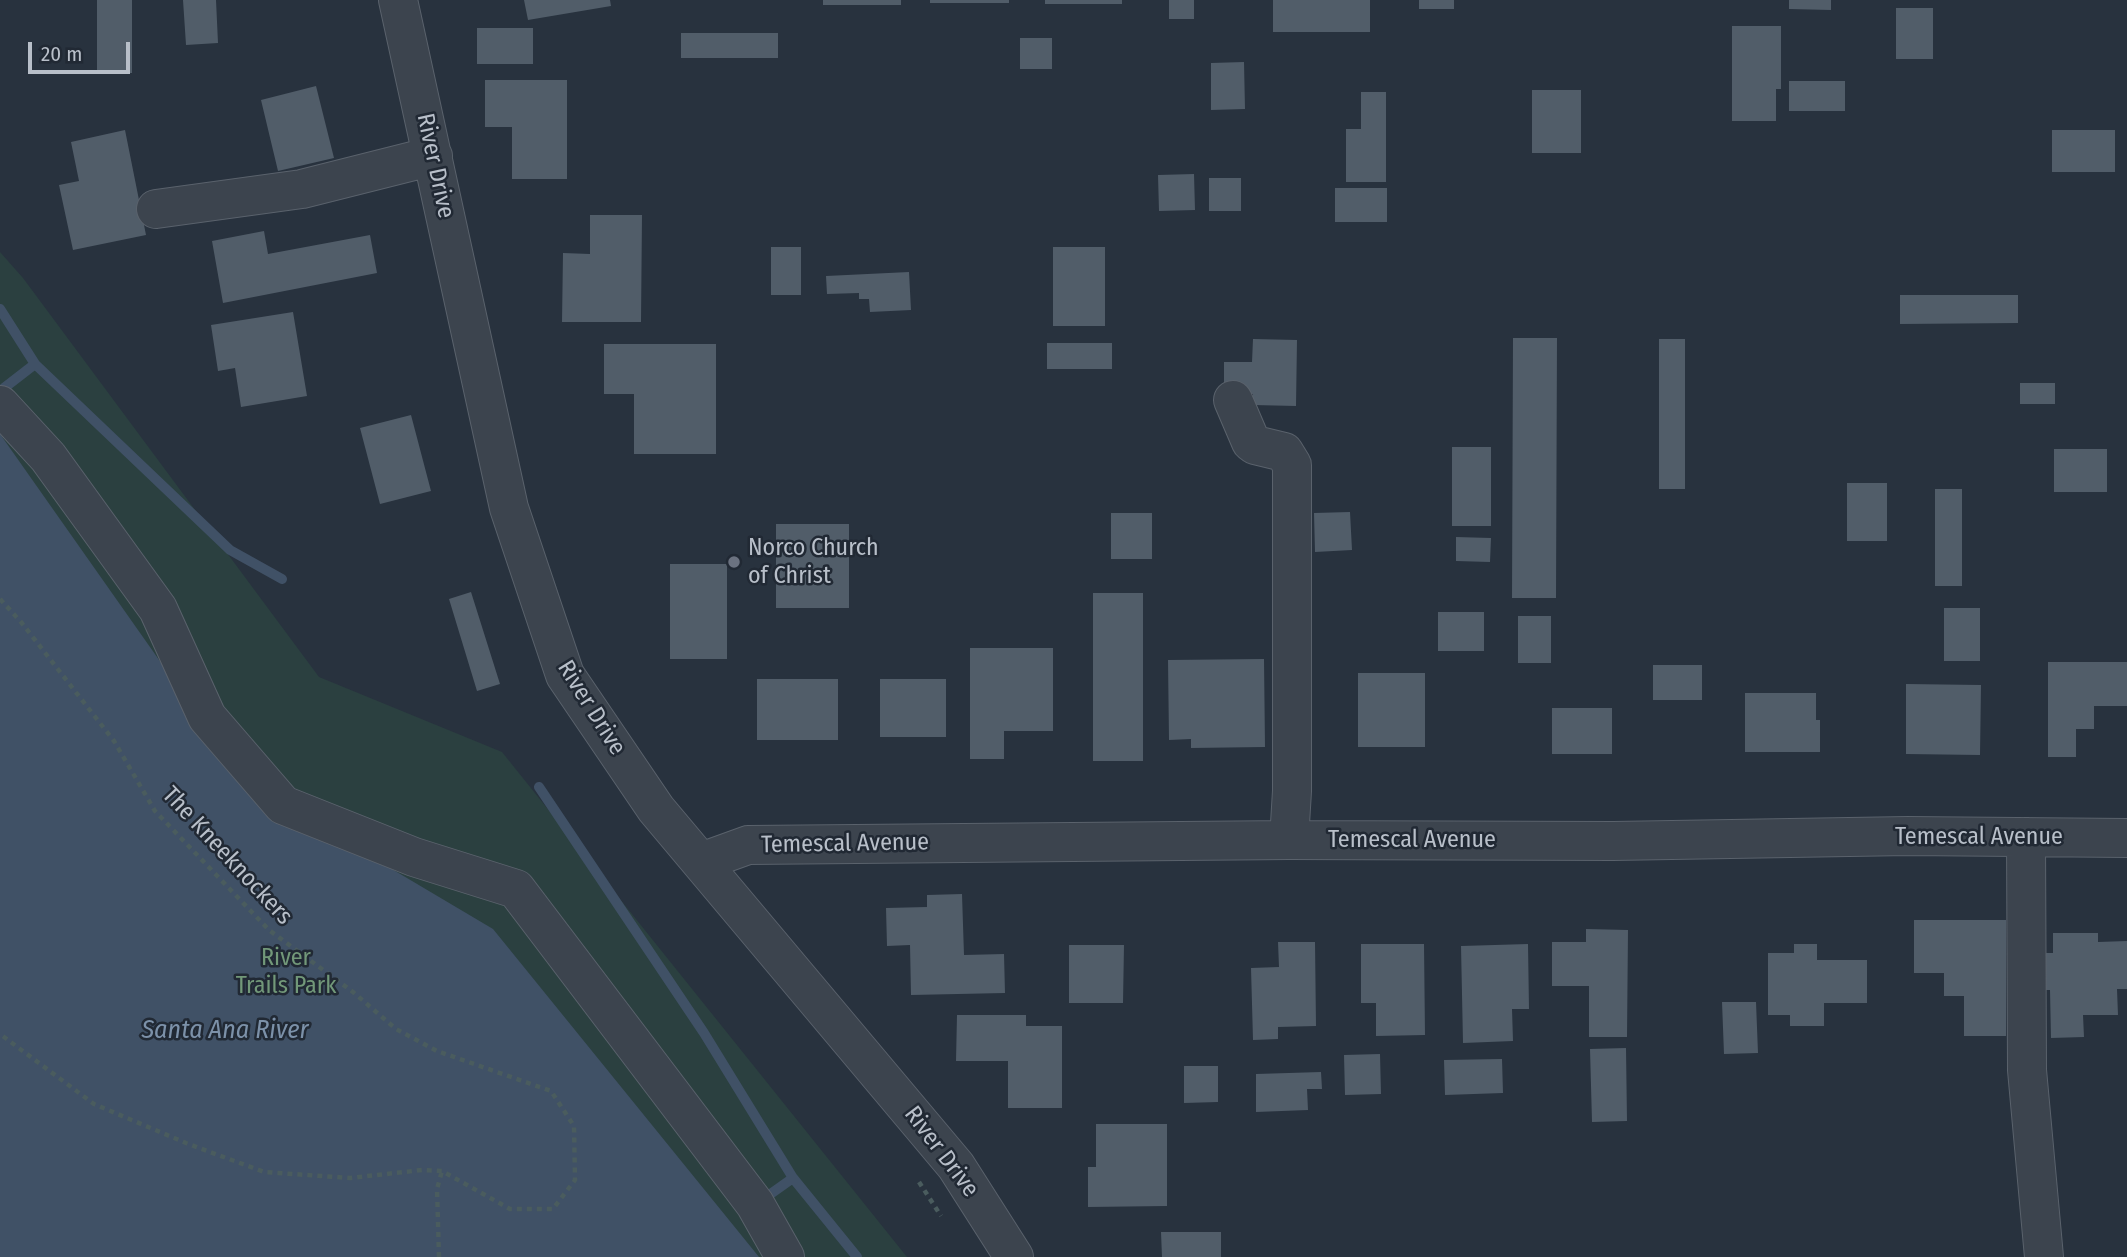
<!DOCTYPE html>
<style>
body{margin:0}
#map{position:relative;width:2127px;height:1257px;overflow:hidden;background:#28323e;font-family:"Fira Sans Condensed",sans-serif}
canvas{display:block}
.scale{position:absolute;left:28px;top:42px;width:102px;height:32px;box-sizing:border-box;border:4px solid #b8bfc9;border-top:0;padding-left:9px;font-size:21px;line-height:24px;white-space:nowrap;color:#b8bfc9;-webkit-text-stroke:5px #212934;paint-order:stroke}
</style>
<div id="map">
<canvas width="2127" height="1257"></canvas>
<div class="scale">20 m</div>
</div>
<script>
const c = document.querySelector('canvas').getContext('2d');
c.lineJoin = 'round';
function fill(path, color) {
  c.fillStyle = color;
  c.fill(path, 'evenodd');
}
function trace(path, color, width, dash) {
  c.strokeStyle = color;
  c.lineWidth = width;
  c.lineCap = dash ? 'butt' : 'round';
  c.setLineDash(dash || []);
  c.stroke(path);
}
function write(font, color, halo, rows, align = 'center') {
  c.font = font + ' "Fira Sans Condensed",sans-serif';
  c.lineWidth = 5;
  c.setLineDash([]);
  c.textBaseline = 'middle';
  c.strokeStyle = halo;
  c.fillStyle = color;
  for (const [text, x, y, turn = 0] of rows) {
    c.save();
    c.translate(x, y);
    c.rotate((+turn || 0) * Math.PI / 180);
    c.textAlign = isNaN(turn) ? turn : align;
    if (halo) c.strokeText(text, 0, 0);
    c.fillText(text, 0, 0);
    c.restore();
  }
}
fill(new Path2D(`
 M 0,252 L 23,278 L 319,677 L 502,752 L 907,1257 L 0,1257 Z`), '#2b4040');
fill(new Path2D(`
 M 0,434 L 245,782 L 493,929 L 759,1257 L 0,1257 Z`), '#405166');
trace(new Path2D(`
 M 0,309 L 35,364
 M 4,388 L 35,364 L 230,550 L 282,579
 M 539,787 L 704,1033 L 793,1178 L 762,1200
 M 793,1178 L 857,1257`), '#405166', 10);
fill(new Path2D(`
 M 97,0 L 132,0 L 132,73 L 97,73 Z
 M 183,0 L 216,0 L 218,43 L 186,45 Z
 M 524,0 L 610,0 L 611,6 L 528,20 Z
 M 823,0 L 901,0 L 901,5 L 823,5 Z
 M 930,0 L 1009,0 L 1009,3 L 930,3 Z
 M 1045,0 L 1122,0 L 1122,4 L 1045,4 Z
 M 1169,0 L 1194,0 L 1194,19 L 1169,19 Z
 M 1273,0 L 1370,0 L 1370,32 L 1273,32 Z
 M 1419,0 L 1454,0 L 1454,9 L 1419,9 Z
 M 1789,0 L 1831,0 L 1831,10 L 1789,9 Z
 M 1896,8 L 1933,8 L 1933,59 L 1896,59 Z
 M 1732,26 L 1781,26 L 1781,89 L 1776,89 L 1776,121 L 1732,121 Z
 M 477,28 L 533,28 L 533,64 L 477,64 Z
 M 681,33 L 778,33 L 778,58 L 681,58 Z
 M 1020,38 L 1052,38 L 1052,69 L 1020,69 Z
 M 1244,62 L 1245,109 L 1211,110 L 1211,63 Z
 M 485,80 L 567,80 L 567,179 L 512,179 L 512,127 L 485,127 Z
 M 1789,81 L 1845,81 L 1845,111 L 1789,111 Z
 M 316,86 L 334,158 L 278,171 L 261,100 Z
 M 1532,90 L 1581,90 L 1581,153 L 1532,153 Z
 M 1361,92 L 1386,92 L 1386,182 L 1346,182 L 1346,129 L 1361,129 Z
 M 125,130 L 146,235 L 73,250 L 59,185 L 79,181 L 71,142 Z
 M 2052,130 L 2115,130 L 2115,172 L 2052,172 Z
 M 1194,174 L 1195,210 L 1159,211 L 1158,175 Z
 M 1209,178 L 1241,178 L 1241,211 L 1209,211 Z
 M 1335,188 L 1387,188 L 1387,222 L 1335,222 Z
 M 590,215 L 642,215 L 641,322 L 562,322 L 563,253 L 590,254 Z
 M 264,231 L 268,254 L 370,235 L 377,273 L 223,303 L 212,241 Z
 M 771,247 L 801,247 L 801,295 L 771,295 Z
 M 1053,247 L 1105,247 L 1105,326 L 1053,326 Z
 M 909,272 L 911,310 L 870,312 L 869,299 L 859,299 L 859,293 L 827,294 L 826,276 Z
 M 1900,295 L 2018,295 L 2018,323 L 1900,324 Z
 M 293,312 L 307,396 L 241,407 L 235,368 L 218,371 L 211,325 Z
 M 1513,338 L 1557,338 L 1556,598 L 1512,598 Z
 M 1253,339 L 1297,340 L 1296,406 L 1253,405 L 1253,394 L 1224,394 L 1224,362 L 1252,362 Z
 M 1659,339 L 1685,339 L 1685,489 L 1659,489 Z
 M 1047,343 L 1112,343 L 1112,369 L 1047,369 Z
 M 604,344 L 716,344 L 716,454 L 634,454 L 634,394 L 604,394 Z
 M 2020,383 L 2055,383 L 2055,404 L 2020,404 Z
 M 411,415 L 431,491 L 380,504 L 360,428 Z
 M 1452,447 L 1491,447 L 1491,526 L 1452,526 Z
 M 2054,449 L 2107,449 L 2107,492 L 2054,492 Z
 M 1847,483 L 1887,483 L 1887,541 L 1847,541 Z
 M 1935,489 L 1962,489 L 1962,586 L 1935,586 Z
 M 1350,512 L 1352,550 L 1315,552 L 1314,513 Z
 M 1111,513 L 1152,513 L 1152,559 L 1111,559 Z
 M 776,524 L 849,524 L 849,608 L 776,608 Z
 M 1456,537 L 1491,538 L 1490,562 L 1456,561 Z
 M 670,564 L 727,564 L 727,659 L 670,659 Z
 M 471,592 L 500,684 L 477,691 L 449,599 Z
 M 1093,593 L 1143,593 L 1143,761 L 1093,761 Z
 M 1944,608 L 1980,608 L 1980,661 L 1944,661 Z
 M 1438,612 L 1484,612 L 1484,651 L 1438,651 Z
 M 1518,616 L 1551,616 L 1551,663 L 1518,663 Z
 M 970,648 L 1053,648 L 1053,731 L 1004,731 L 1004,759 L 970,759 Z
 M 1264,659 L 1265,747 L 1191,748 L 1191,739 L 1169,740 L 1168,660 Z
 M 2048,662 L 2127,662 L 2127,706 L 2094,706 L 2094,729 L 2076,729 L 2076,757 L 2048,757 Z
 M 1653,665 L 1702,665 L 1702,700 L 1653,700 Z
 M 1358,673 L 1425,673 L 1425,747 L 1358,747 Z
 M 757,679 L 838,679 L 838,740 L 757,740 Z
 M 880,679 L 946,679 L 946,737 L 880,737 Z
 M 1906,684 L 1981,685 L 1980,755 L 1906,754 Z
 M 1745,693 L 1816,693 L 1816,720 L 1820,720 L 1820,752 L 1745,752 Z
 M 1552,708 L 1612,708 L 1612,754 L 1552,754 Z
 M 962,894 L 964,955 L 1004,954 L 1005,993 L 911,995 L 910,945 L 887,946 L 886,908 L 927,907 L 927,895 Z
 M 1914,920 L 2006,920 L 2006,1036 L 1964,1036 L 1964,996 L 1944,996 L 1944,973 L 1914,973 Z
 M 1586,929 L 1628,930 L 1627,1037 L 1589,1037 L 1589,986 L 1552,986 L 1552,942 L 1586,942 Z
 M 2053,933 L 2098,933 L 2098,942 L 2127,941 L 2127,989 L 2117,989 L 2118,1015 L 2083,1015 L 2084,1037 L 2051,1038 L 2050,990 L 2036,990 L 2034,953 L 2053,953 Z
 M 1278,942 L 1315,942 L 1316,1026 L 1278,1027 L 1278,1039 L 1253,1040 L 1251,968 L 1279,967 Z
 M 1361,944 L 1424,944 L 1425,1035 L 1376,1036 L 1376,1003 L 1361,1003 Z
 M 1528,944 L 1529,1009 L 1512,1009 L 1513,1041 L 1463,1043 L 1461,946 Z
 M 1794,944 L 1817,944 L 1817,960 L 1867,960 L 1867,1003 L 1824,1003 L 1824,1026 L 1790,1026 L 1790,1015 L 1768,1015 L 1768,953 L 1794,953 Z
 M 1069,945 L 1124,945 L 1123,1003 L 1069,1003 Z
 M 1722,1002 L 1756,1002 L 1758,1053 L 1724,1054 Z
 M 957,1015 L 1026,1015 L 1026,1026 L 1062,1026 L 1062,1108 L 1008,1108 L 1008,1061 L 956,1061 Z
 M 1626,1048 L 1627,1121 L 1592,1122 L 1590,1049 Z
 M 1380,1054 L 1381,1094 L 1345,1095 L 1344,1055 Z
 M 1502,1059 L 1503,1093 L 1445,1095 L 1444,1060 Z
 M 1184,1066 L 1218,1066 L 1218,1102 L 1184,1103 Z
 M 1321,1072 L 1322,1089 L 1307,1089 L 1308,1110 L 1256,1112 L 1256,1074 Z
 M 1096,1124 L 1167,1124 L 1167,1206 L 1088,1207 L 1088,1167 L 1096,1167 Z
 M 1161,1232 L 1221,1232 L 1221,1257 L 1162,1257 Z`), '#515d69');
const minor = new Path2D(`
 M 398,0 L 509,508 L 565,675 L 656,809 L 956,1166 L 1014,1257
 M 156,209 L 302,189 L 433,156
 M 1233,400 L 1251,442 L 1255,445 L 1284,452 L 1292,465 L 1292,791 L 1289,840
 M 0,405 L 48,457 L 158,609 L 207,717 L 283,805 L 414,857 L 516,889 L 755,1204 L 785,1257
 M 2026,837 L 2027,1070 L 2044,1257
 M 701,862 L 748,845 L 1289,840 L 1613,841 L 1908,836 L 2127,838`);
trace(minor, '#5a626c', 40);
trace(new Path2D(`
 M 0,599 L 21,622 L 114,741 L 155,811 L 269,930 L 353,992 L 396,1029 L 437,1051 L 551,1091 L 574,1126 L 575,1180 L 553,1209 L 510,1209 L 442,1171 L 422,1170 L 350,1178 L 264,1172 L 186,1143 L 94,1104 L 0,1034
 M 919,1182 L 941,1216
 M 439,1257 L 437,1189 L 442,1171`), '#4a5c5e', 4.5, [5, 5]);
trace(minor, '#3c444e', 38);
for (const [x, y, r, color] of [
 [734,562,7,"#6b7280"]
]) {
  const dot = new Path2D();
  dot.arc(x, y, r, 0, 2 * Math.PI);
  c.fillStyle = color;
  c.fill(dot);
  trace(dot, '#212934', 2.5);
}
write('24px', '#b8bfc9', '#212934', [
 ["River Drive",435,166,78],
 ["River Drive",591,708,58],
 ["Temescal Avenue",1979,837],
 ["Temescal Avenue",1412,840],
 ["Temescal Avenue",845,844,-1],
 ["The Kneeknockers",227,856,47],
 ["River Drive",941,1152,53]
]);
write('24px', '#b8bfc9', '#212934', [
 ["Norco Church",748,548],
 ["of Christ",748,576]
], 'left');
write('24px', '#729879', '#212934', [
 ["River",286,958],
 ["Trails Park",286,986]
]);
write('italic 26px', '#7c91a9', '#212934', [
 ["Santa Ana River",225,1031]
]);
</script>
